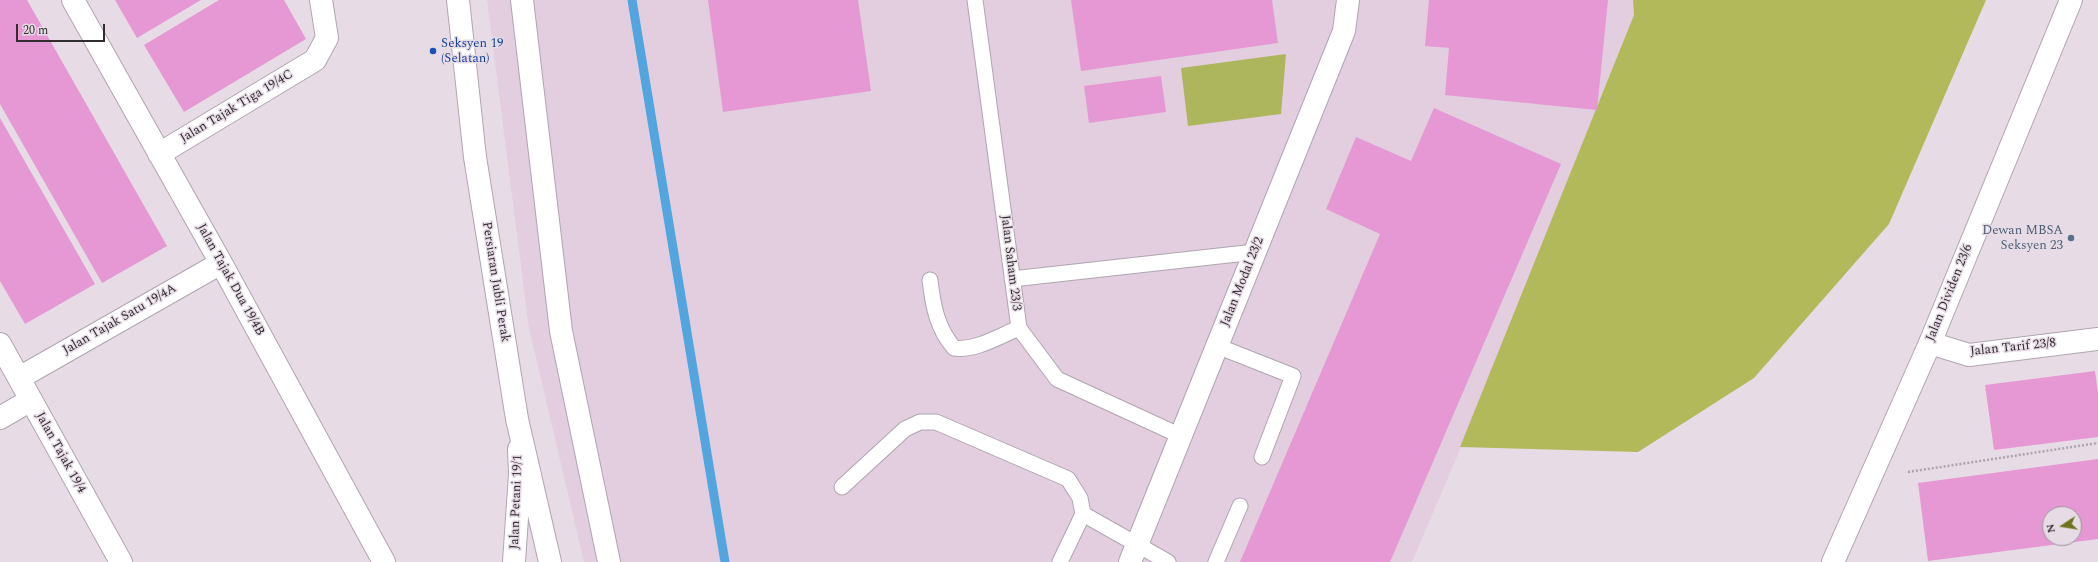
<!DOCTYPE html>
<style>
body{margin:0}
#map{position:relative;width:2098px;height:562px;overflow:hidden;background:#e7dbe6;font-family:Spectral,serif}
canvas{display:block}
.north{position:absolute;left:2042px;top:506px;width:40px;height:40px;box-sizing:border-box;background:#e7dbe6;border:1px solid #9e959d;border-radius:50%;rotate:258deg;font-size:11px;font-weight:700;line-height:16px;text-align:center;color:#302c30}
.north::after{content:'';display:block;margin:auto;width:14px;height:18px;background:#6d731c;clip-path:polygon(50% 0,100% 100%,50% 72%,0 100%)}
.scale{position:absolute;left:16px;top:24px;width:89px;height:18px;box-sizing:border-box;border:2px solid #302c30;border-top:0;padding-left:5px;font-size:12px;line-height:14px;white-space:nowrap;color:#302c30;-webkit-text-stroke:3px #e7dbe6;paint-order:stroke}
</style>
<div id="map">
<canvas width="2098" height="562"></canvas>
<div class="north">N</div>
<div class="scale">20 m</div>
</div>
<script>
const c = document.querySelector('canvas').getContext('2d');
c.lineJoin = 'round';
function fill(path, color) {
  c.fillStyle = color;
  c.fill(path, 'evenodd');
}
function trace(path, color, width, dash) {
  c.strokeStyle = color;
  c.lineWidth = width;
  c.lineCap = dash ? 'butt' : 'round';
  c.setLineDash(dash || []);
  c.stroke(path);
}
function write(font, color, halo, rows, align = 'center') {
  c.font = font + ' Spectral,serif';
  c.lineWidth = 3;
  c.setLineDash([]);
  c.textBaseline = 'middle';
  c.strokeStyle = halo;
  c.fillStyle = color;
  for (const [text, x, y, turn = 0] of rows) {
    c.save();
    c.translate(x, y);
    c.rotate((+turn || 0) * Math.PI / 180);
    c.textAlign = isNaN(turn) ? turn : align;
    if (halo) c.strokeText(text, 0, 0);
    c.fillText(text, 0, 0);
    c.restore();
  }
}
fill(new Path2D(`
 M 487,0 L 1633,0 L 1634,14 L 1578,173 L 1412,562 L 584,562 L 529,328 Z`), '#e2cede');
fill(new Path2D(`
 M 1286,54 L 1281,114 L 1188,126 L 1181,68 Z`), '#aeb65d');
fill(new Path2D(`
 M 1633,0 L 1986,0 L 1889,224 L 1754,378 L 1638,452 L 1460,447 L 1634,15 Z`), '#b2b95b');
trace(new Path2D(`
 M 632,0 L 725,562`), '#53a5e0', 9);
fill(new Path2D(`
 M 0,0 L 27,0 L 167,246 L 102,283 L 0,104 Z
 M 115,0 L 201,0 L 137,38 Z
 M 219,0 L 284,0 L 306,39 L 184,112 L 144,45 Z
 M 708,0 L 858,0 L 871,91 L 723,112 Z
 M 1071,0 L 1272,0 L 1278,43 L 1081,71 Z
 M 1429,0 L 1608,0 L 1597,110 L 1445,95 L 1449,48 L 1425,46 Z
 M 1161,76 L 1166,112 L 1089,123 L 1084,86 Z
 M 1434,108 L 1561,164 L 1390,562 L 1240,562 L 1380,234 L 1326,209 L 1356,137 L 1411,161 Z
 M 0,118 L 95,284 L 25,324 L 0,281 Z
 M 2095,371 L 2098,393 L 2098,437 L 1994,450 L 1985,385 Z
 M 2098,459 L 2098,539 L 1928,561 L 1918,483 ZM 2050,514 L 2074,514 L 2074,538 L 2050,538 Z`), '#e598d4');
const service = new Path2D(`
 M 975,0 L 1019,328 L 1057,379 L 1181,436
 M 1012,279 L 1255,252
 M 930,280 C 933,306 937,328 954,348 C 976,351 999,336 1019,328
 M 1217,346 L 1293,376 L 1262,457
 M 842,487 L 905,429 L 920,422 L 936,422 L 1068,479 L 1080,498 L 1083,514 L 1060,562
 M 1083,514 L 1168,562
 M 1216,562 L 1240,506`);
const minor = new Path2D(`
 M 73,0 L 221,263 L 384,562
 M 159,154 L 315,60 L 327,38 L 321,0
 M 1930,343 L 1969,355 L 2098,339
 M 0,344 L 121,562
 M 19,378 L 221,263
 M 0,418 L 31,400
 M 1130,562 L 1344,31 L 1348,0`);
const tertiary = new Path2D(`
 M 514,562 L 520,474 L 519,449
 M 1833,562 L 1930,343 L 2071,0`);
const primary = new Path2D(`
 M 458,0 L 475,157 L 517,419 L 550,562
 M 522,0 L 561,331 L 609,562`);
trace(service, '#b0a5b0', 17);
trace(minor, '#b0a5b0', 24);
trace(tertiary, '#b0a5b0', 24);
trace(primary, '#b0a5b0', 24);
trace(new Path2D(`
 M 1908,472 L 2098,443`), '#aea4ad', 2.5, [2, 2]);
trace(service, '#fff', 15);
trace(minor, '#fff', 22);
trace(tertiary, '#fff', 22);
trace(primary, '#fff', 22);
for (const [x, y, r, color] of [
 [433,51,4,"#1a4fb4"],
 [2071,238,4,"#5c6f8a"]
]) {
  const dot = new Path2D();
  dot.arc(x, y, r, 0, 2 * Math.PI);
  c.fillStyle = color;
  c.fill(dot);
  trace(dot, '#e7dbe6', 1.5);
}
write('13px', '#164399', '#e7dbe6', [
 ["Seksyen 19",441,44],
 ["(Selatan)",441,59]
], 'left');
write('13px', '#302c30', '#e7dbe6', [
 ["Jalan Tajak Tiga 19/4C",237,107,-31],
 ["Jalan Saham 23/3",1010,263,83],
 ["Jalan Tajak Dua 19/4B",230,280,61],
 ["Persiaran Jubli Perak",495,282,81],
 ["Jalan Modal 23/2",1243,282,-68],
 ["Jalan Dividen 23/6",1950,293,-68],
 ["Jalan Tajak Satu 19/4A",120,320,-30],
 ["Jalan Tarif 23/8",2013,348,-6],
 ["Jalan Tajak 19/4",60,453,61],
 ["Jalan Petani 19/1",517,502,-88]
]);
write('13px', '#4e5e75', '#e7dbe6', [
 ["Dewan MBSA",2063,231],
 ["Seksyen 23",2063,246]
], 'right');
</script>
